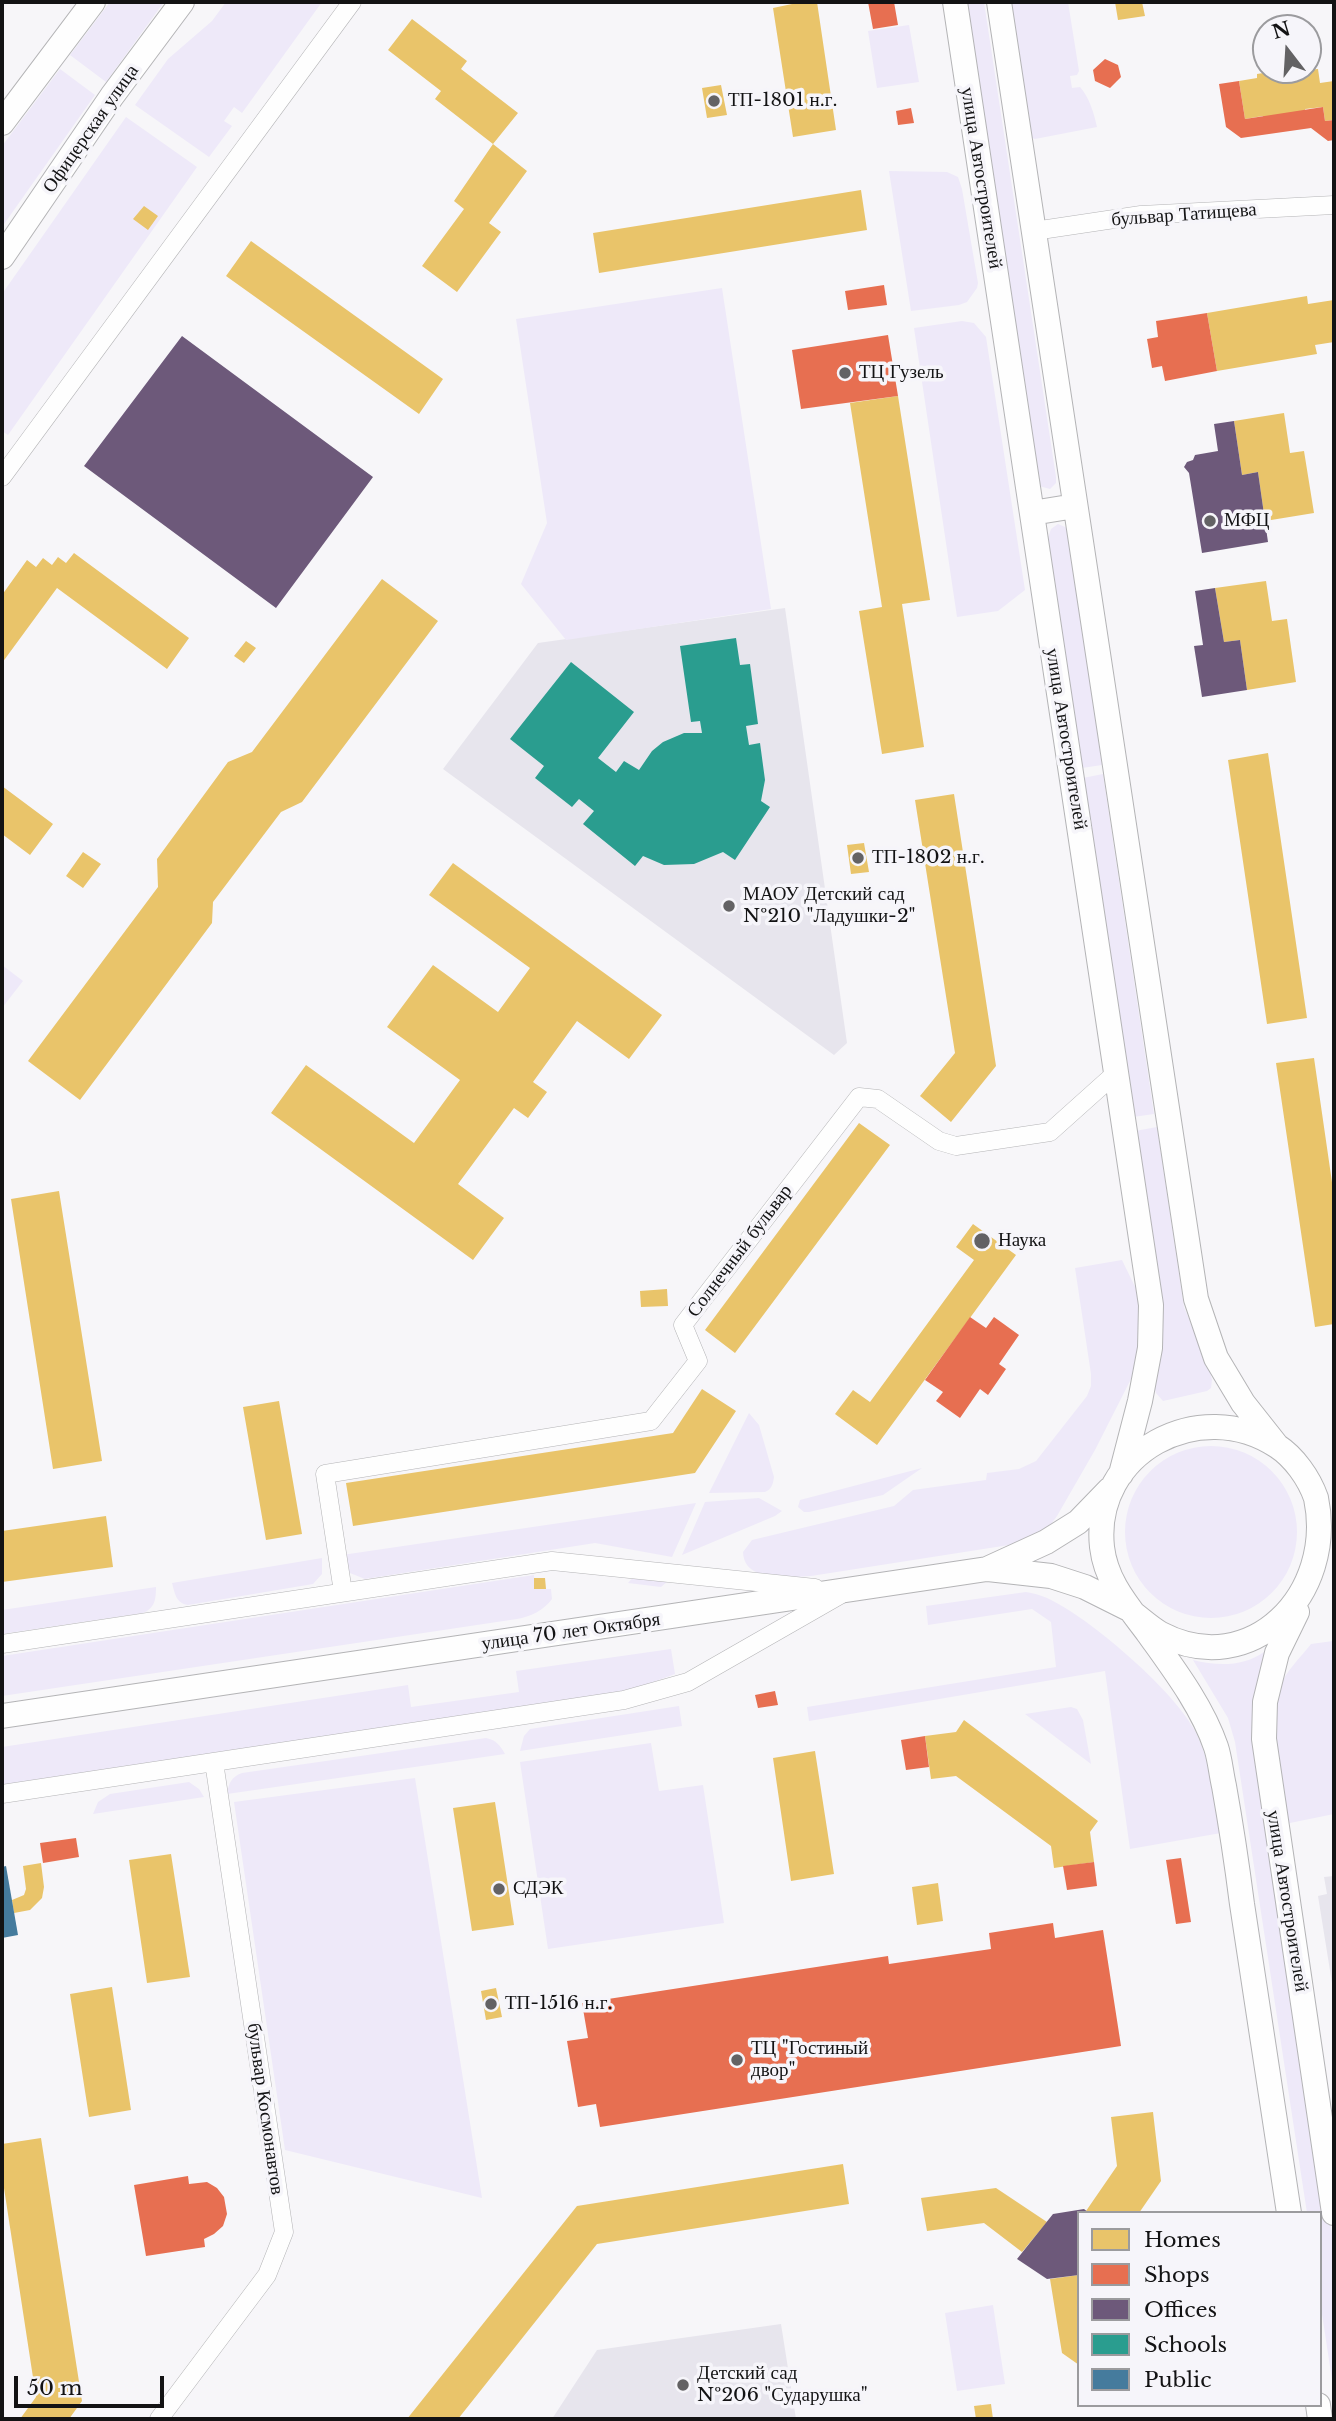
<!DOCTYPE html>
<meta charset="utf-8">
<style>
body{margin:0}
#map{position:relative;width:1336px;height:2421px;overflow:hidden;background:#f7f6f9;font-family:"Libre Baskerville",serif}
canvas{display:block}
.frame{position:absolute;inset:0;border:4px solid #131314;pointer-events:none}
.legend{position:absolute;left:1077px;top:2211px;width:245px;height:196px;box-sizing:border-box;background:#f6f5fa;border:2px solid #9b9b9e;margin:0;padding:9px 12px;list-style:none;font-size:21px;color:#131314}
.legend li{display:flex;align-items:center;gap:14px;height:35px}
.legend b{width:35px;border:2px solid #9b9b9e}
.north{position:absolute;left:1252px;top:14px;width:70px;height:70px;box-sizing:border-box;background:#f6f5fa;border:2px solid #9b9b9e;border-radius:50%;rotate:343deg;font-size:19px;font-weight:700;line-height:28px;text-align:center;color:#131314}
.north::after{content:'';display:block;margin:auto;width:24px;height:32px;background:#636264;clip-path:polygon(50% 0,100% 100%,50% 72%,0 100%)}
.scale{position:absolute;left:14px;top:2376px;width:150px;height:32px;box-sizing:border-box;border:4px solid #131314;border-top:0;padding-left:9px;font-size:21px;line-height:24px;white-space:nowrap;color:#131314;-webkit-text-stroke:5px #f6f5fa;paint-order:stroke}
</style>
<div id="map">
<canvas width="1336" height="2421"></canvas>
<div class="frame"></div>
<ul class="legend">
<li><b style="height:19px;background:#e9c46a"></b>Homes</li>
<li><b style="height:19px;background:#e76f51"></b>Shops</li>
<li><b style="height:19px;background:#6d597a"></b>Offices</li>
<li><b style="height:19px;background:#2a9d8f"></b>Schools</li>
<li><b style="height:19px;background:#457b9d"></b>Public</li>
</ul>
<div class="north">N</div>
<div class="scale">50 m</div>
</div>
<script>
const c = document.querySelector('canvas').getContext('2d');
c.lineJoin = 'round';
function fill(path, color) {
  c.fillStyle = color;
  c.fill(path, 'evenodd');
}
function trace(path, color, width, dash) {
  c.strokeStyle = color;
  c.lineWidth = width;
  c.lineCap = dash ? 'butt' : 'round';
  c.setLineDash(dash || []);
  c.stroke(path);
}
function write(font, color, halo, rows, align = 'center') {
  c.font = font + ' "Libre Baskerville",serif';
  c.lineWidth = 7;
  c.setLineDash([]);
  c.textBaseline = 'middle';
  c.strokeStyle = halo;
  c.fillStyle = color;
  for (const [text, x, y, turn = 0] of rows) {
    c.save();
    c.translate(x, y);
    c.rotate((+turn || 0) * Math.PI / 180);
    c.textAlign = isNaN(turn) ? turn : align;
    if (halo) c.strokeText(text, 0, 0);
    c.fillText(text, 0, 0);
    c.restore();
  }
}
fill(new Path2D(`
 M 785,608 L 847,1043 L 834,1055 L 443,769 L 538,643 Z
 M 1334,1876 L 1334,1983 L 1332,1983 L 1318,1896 L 1327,1894 L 1324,1877 Z
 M 781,2324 L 796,2419 L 552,2419 L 597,2350 Z`), '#e7e5ed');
fill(new Path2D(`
 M 110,2 L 164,2 L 106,82 L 70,55 Z
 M 226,2 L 322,2 L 242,113 L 234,107 L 224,121 L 232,126 L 209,157 L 135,105 L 168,59 L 212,21 Z
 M 964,2 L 984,2 L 1056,477 L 1056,483 L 1050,489 L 1039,486 Z
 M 1003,2 L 1068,2 L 1079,71 L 1077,75 L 1070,76 L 1072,88 L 1080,87 C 1089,97 1094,113 1097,127 L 1035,139 L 1030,137 Z
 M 909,25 L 919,82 L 877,88 L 868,31 Z
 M 60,69 L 95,95 L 2,227 L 2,146 Z
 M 126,117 L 197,167 L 8,435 L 2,431 L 2,294 Z
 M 889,171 L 947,172 L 958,177 L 962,189 L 978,283 L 977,288 L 967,302 L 959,305 L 911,311 Z
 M 722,288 L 771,609 L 566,640 L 521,584 L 547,523 L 516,319 Z
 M 962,321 L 974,323 L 986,337 L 1025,590 L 998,611 L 957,617 L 914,328 Z
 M 1058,524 L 1065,527 L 1068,530 L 1102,765 L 1082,768 L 1048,538 L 1051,529 Z
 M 1103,774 L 1154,1114 L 1133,1117 L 1083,778 Z
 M 2,965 L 23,981 L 2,1008 Z
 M 1157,1127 L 1184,1307 L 1208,1364 L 1212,1380 L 1211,1388 L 1207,1391 L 1163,1401 L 1156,1393 L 1154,1386 L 1135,1131 Z
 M 1122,1260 L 1139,1295 L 1137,1357 L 1132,1377 L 1095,1450 L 1057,1516 L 1049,1527 L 1025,1541 L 1009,1545 L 811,1576 C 789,1577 744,1583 743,1552 L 752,1540 L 894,1506 L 913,1490 L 986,1480 L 987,1473 L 1019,1469 L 1036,1461 L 1087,1396 L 1091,1386 L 1091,1374 L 1075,1268 Z
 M 749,1413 L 759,1425 L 774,1477 C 773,1484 772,1489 765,1492 L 709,1493 Z
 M1125 1532a86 86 0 1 1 172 0a86 86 0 1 1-172 0Z
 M 922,1468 L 883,1495 L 809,1512 L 804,1512 L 798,1507 L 800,1500 Z
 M 759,1498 L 782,1511 L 775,1516 L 682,1555 L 705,1502 Z
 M 696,1503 L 672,1557 L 595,1543 L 365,1579 L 350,1573 L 342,1555 Z
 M 322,1558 L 322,1574 L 313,1584 L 188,1605 C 176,1603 175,1594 172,1583 Z
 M 637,1573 L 668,1581 L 661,1587 L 628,1583 Z
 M 534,1575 L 535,1589 L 551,1589 L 552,1599 C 544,1610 530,1617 517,1619 L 2,1696 L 2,1656 Z
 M 156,1587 C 156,1599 155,1608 143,1613 L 2,1634 L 2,1610 Z
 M 1026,1592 C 1033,1593 1040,1595 1047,1598 C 1089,1617 1172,1689 1194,1729 C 1211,1761 1215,1798 1221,1833 L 1130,1849 L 1105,1671 L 809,1721 L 807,1707 L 1056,1667 L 1051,1622 L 1032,1609 L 928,1625 L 926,1606 Z
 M 1333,1641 L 1334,1814 L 1285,1824 C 1281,1792 1269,1717 1279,1688 C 1286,1671 1300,1658 1311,1644 Z
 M 671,1649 L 675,1674 L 618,1695 L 2,1787 L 2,1747 L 408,1685 L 411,1707 L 519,1692 L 516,1671 Z
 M 1264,1652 L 1256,1692 L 1257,1736 L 1334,2248 L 1334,2393 L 1320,2301 L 1320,2213 L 1307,2213 L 1235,1742 L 1228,1718 L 1193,1660 C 1217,1666 1243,1667 1264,1652 Z
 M 679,1706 L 682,1726 L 520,1751 L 524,1736 L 530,1729 Z
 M 1071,1707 L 1077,1709 L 1083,1720 L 1091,1764 L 1025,1714 Z
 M 486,1738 C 496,1740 500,1745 505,1754 L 227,1794 C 229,1783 231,1777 242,1773 Z
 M 651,1743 L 659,1791 L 703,1785 L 724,1923 L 548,1949 L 520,1762 Z
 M 415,1778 L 482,2198 L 285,2150 L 234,1802 Z
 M 189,1782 L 199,1789 L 204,1797 L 93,1814 L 98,1802 L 110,1794 Z
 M 993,2305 L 1005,2384 L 957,2391 L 945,2313 Z`), '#eee9f9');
fill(new Path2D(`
 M 791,2 L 817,2 L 836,130 L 793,137 L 773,8 L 792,4 Z
 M 1115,2 L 1142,2 L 1145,16 L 1118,20 Z
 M 412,19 L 467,61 L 461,69 L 518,113 L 493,144 L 435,99 L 441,91 L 388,50 Z
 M 1318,69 L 1320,83 L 1334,81 L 1334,120 L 1325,121 L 1323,107 L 1305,109 L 1306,114 L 1263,120 L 1263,116 L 1245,119 L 1239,81 L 1257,78 L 1257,74 L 1282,70 L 1299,71 Z
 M 721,85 L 727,115 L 707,118 L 702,88 Z
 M 493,144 L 527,171 L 489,223 L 501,232 L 457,292 L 422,266 L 464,209 L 454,201 Z
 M 861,190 L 867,230 L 599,273 L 593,233 Z
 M 144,206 L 158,216 L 148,230 L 133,219 Z
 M 251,241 L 443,379 L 419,414 L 226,276 Z
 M 1307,296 L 1308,304 L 1334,300 L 1334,342 L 1315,345 L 1317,354 L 1217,371 L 1207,313 Z
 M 898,396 L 930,600 L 902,604 L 924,747 L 882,754 L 859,611 L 882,607 L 850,403 Z
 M 1284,413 L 1290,453 L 1304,451 L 1314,513 L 1265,521 L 1258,472 L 1242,475 L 1234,421 Z
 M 74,553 L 189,638 L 167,669 L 57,588 L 2,663 L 2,595 L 27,560 L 36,567 L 43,558 L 52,565 L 58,557 L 66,563 Z
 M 382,579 L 438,621 L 302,802 L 281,812 L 213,902 L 212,923 L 80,1100 L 28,1061 L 158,887 L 157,859 L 228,762 L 252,752 Z
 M 1266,581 L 1272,621 L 1287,619 L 1296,682 L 1247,690 L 1240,640 L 1224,642 L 1215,588 Z
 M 246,641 L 256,648 L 244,663 L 234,656 Z
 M 1268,753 L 1307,1018 L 1267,1024 L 1228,760 Z
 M 2,786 L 53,824 L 30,855 L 2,834 Z
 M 954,794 L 996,1066 L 951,1122 L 920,1096 L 955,1053 L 915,800 Z
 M 864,843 L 869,872 L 851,874 L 847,845 Z
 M 83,852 L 101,864 L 83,888 L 66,876 Z
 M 453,863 L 662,1015 L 629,1059 L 577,1021 L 533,1082 L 547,1092 L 528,1118 L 514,1108 L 458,1184 L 504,1218 L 473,1260 L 271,1113 L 306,1065 L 414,1143 L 460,1080 L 387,1027 L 433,965 L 498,1012 L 530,968 L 429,895 Z
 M 1314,1058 L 1334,1196 L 1334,1324 L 1315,1327 L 1276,1063 Z
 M 859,1123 L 890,1145 L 735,1353 L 705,1330 Z
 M 59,1191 L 102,1461 L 53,1469 L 11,1199 Z
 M 973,1224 L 1016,1255 L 877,1445 L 835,1414 L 853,1390 L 870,1402 L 974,1260 L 956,1247 Z
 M 667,1289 L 668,1306 L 641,1307 L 640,1291 Z
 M 702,1389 L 736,1411 L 695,1473 L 353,1526 L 346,1483 L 673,1433 Z
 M 279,1401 L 302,1534 L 266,1540 L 243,1407 Z
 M 106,1516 L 113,1567 L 2,1582 L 2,1531 Z
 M 534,1578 L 545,1578 L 546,1589 L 534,1589 Z
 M 964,1720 L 1098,1821 L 1090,1832 L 1094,1862 L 1054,1868 L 1051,1846 L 956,1776 L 931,1779 L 925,1736 L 956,1732 Z
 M 815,1751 L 834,1874 L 791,1881 L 773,1758 Z
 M 495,1802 L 514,1925 L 472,1931 L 453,1808 Z
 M 171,1854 L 190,1977 L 147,1983 L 129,1860 Z
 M 41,1863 L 44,1887 L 42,1898 L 30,1910 L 14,1913 L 12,1900 L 24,1895 L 26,1889 L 23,1866 Z
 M 938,1883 L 943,1921 L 917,1925 L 912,1887 Z
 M 112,1987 L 131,2110 L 89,2117 L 70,1994 Z
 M 496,1988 L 502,2017 L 486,2020 L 481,1991 Z
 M 1153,2112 L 1161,2181 L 1139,2213 L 1089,2213 L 1086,2211 L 1117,2166 L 1111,2117 Z
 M 41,2138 L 82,2401 L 69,2419 L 20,2419 L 36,2397 L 2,2175 L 2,2144 Z
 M 843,2164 L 849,2204 L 597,2244 L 458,2419 L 407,2419 L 577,2206 Z
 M 996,2188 L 1047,2222 L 1022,2252 L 984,2223 L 927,2231 L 921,2198 Z
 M 1079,2275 L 1079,2365 L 1062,2353 L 1050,2279 Z
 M 991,2404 L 993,2419 L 976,2419 L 974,2406 Z`), '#e9c46a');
fill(new Path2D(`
 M 868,2 L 894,2 L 898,25 L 873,29 Z
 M 1105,59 L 1118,65 L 1121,77 L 1110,88 L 1095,81 L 1093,70 Z
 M 1239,81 L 1245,119 L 1323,107 L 1325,121 L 1334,120 L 1334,140 L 1328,141 L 1311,128 L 1241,138 L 1226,127 L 1219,84 Z
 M 911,108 L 914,123 L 898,125 L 896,111 Z
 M 884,285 L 887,305 L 848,310 L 845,291 Z
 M 1207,313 L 1217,371 L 1165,381 L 1162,366 L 1152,368 L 1147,339 L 1158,337 L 1156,321 Z
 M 888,335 L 898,396 L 801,409 L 792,350 Z
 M 970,1317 L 986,1328 L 994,1317 L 1019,1335 L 999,1364 L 1006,1369 L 988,1395 L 980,1389 L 960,1418 L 936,1401 L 943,1392 L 925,1380 Z
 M 775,1691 L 778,1705 L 758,1708 L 755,1695 Z
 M 925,1736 L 929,1767 L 906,1770 L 901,1740 Z
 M 76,1838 L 79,1857 L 43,1863 L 40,1843 Z
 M 1181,1858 L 1191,1922 L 1176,1924 L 1166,1860 Z
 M 1094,1862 L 1097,1886 L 1067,1890 L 1063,1866 Z
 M 1053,1923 L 1055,1938 L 1103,1930 L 1121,2046 L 600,2127 L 596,2104 L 578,2107 L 567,2041 L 588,2038 L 582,2003 L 888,1956 L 889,1964 L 991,1949 L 989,1933 Z
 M 188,2176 L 189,2184 L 207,2182 L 217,2188 L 224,2197 L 227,2214 L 223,2226 L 214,2234 L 204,2239 L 205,2247 L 146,2256 L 134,2185 Z`), '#e76f51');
fill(new Path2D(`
 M 182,336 L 373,477 L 276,608 L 84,466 Z
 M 1234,421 L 1242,475 L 1258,472 L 1268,542 L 1202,553 L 1189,473 L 1184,467 L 1187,462 L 1193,460 L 1195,455 L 1218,451 L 1214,424 Z
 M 1215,588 L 1224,642 L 1240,640 L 1247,690 L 1202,697 L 1194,646 L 1203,645 L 1195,591 Z
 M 1084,2209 L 1089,2213 L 1079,2213 L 1079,2275 L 1047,2279 L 1017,2259 L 1053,2214 Z`), '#6d597a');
fill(new Path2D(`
 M 736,638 L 740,665 L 750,664 L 758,724 L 746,726 L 749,745 L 760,743 L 765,780 L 761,801 L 770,807 L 735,860 L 723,852 L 694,864 L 664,865 L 643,856 L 635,866 L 583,824 L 594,811 L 579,799 L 572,807 L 535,778 L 544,766 L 510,739 L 571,662 L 634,712 L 598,758 L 616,772 L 624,761 L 639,770 L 652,751 L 663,742 L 684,733 L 702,733 L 700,721 L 691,722 L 680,646 Z`), '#2a9d8f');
fill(new Path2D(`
 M 6,1866 L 18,1935 L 2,1938 L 2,1867 Z`), '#457b9d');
const street = new Path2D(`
 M 1034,231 L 1141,215 L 1334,205
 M 2,477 L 352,2
 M 343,1592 L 325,1474 L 651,1421 L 698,1361 L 683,1325 L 859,1097 L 878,1099 L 939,1141 L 956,1146 L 1050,1132 L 1117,1072
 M 2,1644 L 552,1561 L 815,1588
 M 2,1794 L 624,1700 L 688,1682 L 840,1595
 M 159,2419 L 267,2275 L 284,2232 L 214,1762`);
const secondary = new Path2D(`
 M 955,2 L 1151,1305 L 1150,1348 L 1140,1401 L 1121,1474
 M 999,2 L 1196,1299 L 1216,1358 L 1243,1403 L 1277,1446
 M 2,123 L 93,2
 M 2,257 L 112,96 L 182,2
 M 1032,513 L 1075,506
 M 988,1569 L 1051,1576 L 1085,1587 L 1127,1608
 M 1297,1612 L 1277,1653 L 1265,1702 L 1264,1739 L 1334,2213
 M 1134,1614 C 1143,1621 1152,1629 1161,1634 C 1251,1681 1336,1594 1316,1498 C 1309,1478 1294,1457 1277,1446 C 1200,1395 1092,1452 1102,1547 C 1106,1582 1128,1606 1148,1633 C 1173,1668 1202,1706 1216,1747 C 1220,1759 1221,1773 1224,1786 C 1231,1825 1237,1865 1242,1904 C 1258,2007 1273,2110 1289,2213
 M 2,1716 L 987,1569 L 1046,1542 L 1078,1522 L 1109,1490
 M 1318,2405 L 1320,2419`);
trace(street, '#b4b4b6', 19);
trace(secondary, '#b4b4b6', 26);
trace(street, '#fefefe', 18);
trace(secondary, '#fefefe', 24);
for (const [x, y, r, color] of [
 [714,101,7,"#636264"],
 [845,373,7,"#636264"],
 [1210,521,7,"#636264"],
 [858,858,7,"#636264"],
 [729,906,7,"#636264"],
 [982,1241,9,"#636264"],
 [499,1889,7,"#636264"],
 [491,2004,7,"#636264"],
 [737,2060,7,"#636264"],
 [683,2385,7,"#636264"]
]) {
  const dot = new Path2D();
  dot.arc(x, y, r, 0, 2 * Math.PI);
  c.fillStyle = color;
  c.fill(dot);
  trace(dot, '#f6f5fa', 2.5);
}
write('19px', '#131314', '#f6f5fa', [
 ["ТП-1801 н.г.",728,101],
 ["ТЦ Гузель",859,373],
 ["МФЦ",1224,521],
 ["ТП-1802 н.г.",872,858],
 ["МАОУ Детский сад",743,895],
 ["№210 \"Ладушки-2\"",743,917],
 ["Наука",998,1241],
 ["СДЭК",513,1889],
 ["ТП-1516 н.г.",505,2004],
 ["ТЦ \"Гостиный",751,2049],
 ["двор\"",751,2071],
 ["Детский сад",697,2374],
 ["№206 \"Сударушка\"",697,2396]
], 'left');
write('19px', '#131314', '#f6f5fa', [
 ["Офицерская улица",91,129,-55],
 ["улица Автостроителей",981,178,81],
 ["бульвар Татищева",1184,215,-4],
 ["улица Автостроителей",1066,739,81],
 ["Солнечный бульвар",740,1251,-53],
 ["улица 70 лет Октября",571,1632,-8],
 ["улица Автостроителей",1287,1901,81],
 ["бульвар Космонавтов",265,2109,82]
]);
</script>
